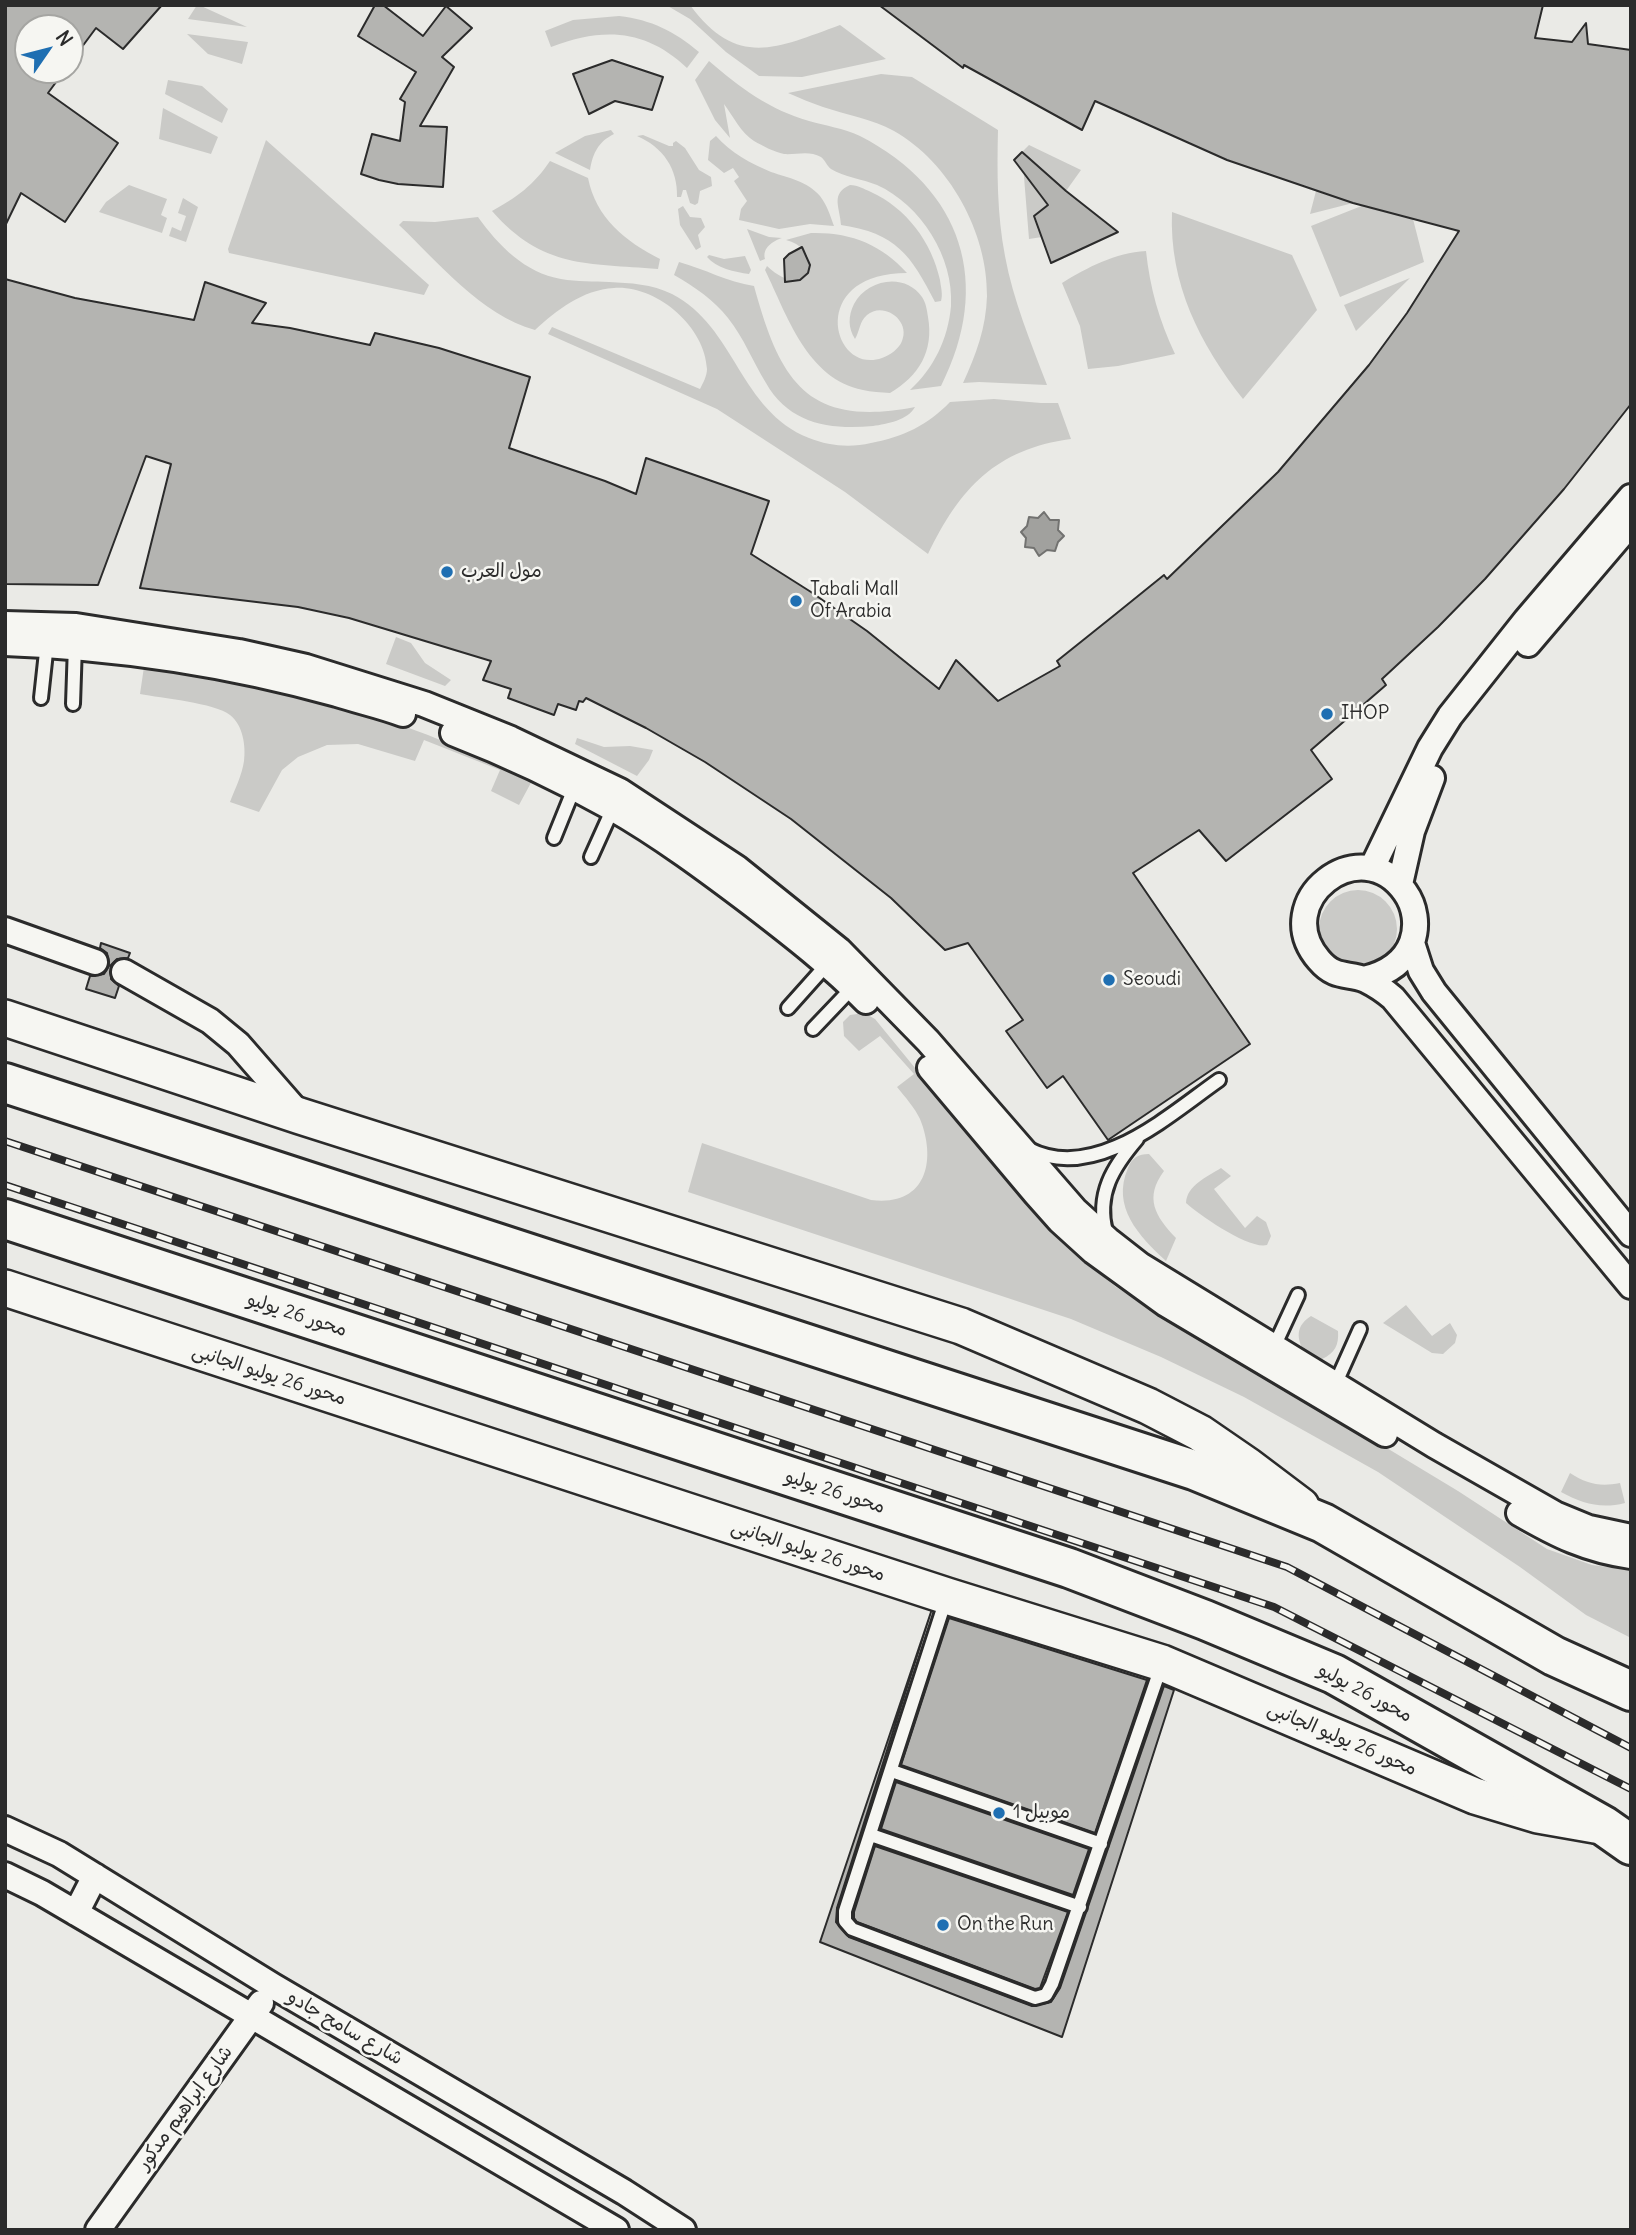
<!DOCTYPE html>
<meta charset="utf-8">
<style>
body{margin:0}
#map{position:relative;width:1636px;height:2235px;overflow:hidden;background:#eaeae6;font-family:Delius,sans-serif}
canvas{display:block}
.frame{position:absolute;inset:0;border:7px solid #2b2b2b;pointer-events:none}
.north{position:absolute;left:14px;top:14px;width:70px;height:70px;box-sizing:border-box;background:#f6f6f2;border:2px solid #a5a5a2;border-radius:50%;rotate:55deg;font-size:19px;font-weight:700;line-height:28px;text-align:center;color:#2b2b2b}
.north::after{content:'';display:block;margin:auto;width:24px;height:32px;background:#1f6fb2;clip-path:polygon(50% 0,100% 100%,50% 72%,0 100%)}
</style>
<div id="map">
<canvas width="1636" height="2235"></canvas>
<div class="frame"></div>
<div class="north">N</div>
</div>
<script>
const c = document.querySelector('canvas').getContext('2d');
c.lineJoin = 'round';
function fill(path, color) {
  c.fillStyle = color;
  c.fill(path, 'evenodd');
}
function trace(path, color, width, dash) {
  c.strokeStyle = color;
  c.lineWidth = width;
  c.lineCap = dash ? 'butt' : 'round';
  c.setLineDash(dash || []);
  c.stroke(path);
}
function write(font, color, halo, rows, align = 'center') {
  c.font = font + ' Delius,"Playpen Sans Arabic",sans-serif';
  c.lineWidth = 5;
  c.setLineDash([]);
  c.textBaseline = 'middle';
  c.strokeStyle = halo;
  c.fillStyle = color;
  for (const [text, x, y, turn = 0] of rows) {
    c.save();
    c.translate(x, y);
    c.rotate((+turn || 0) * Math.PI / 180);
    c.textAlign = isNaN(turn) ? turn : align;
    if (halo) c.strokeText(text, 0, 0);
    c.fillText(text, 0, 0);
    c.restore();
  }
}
fill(new Path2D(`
 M 197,5 L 199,5 L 247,27 L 188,19 Z
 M 666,5 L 690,5 C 737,69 777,48 840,25 L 886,59 L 802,77 L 759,76 L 726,52 L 690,19 Z
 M 619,16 C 652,20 674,31 699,52 L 687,68 C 646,29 603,27 551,47 L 545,31 L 573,20 Z
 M 187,34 L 248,42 L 242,64 L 208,54 Z
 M 709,61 C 739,87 770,110 809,121 C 826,126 843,128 860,136 C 963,189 993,284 941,386 L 910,390 C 934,368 948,339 951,306 C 954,257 921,205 877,185 C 862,179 844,177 831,169 C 827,166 825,160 821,157 C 809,150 796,155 784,154 C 774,152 763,146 754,141 C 741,133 733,116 724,104 L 730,138 L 715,120 L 695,80 Z
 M 881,74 L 912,77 L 998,130 C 997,172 997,214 1005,256 C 1013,300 1031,343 1047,385 L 979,382 L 963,383 C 976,355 986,328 987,296 C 988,233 949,162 894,131 C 872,119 847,115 823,107 C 811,103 800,98 788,93 Z
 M 168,80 L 202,86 L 228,109 L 222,123 L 165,94 Z
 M 163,108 L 218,137 L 211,154 L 159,139 Z
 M 611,130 L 614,134 C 598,142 593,153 590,170 L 555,153 L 585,136 Z
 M 643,135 L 669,146 L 673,146 L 673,143 L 676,141 L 685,148 L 699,170 L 711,177 L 712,186 L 700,191 L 698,203 L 695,205 L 690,203 L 686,190 L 683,190 L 681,197 L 677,197 C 678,169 663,147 637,136 Z
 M 716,136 C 731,153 750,163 771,172 C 789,178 807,181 820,196 C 827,205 830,215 834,226 L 810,224 L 779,229 L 739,220 L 741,209 L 747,201 L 734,181 L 739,177 L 733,168 L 724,173 L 708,160 L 710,141 Z
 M 266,140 L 429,285 L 424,295 L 229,253 L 228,249 Z
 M 1029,145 L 1081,170 L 1066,191 L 1048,205 L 1042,237 L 1029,239 L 1022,152 Z
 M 550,161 L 588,178 C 596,218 625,241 660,259 L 658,269 C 587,263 543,269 492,211 C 516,198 534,185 550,161 Z
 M 129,185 L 167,199 L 161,215 L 167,218 L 162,233 L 99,212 L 106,202 Z
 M 850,185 C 858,185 864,189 871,192 C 906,208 932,242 940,280 C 941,288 943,294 941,301 L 935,302 C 911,255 896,233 841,225 C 840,207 830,194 850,185 Z
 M 1316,191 L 1353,203 L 1310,214 Z
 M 183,198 L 198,207 L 186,242 L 169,236 L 172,227 L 181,231 L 186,216 L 178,213 Z
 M 1364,205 L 1413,219 L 1424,262 L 1340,297 L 1311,226 Z
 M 683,206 L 690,217 L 701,218 L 705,227 L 698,235 L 701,247 L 696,250 L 680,225 L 678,209 Z
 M 1172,212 L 1292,255 L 1317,310 L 1243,399 C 1200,344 1169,284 1172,212 Z
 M 478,217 C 498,245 525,273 561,279 C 577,282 594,281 609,282 C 630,283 652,284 672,294 C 736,327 739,410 809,438 C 829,446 850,448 871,443 C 903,437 928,425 950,402 L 994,399 L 1041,403 L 1058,403 L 1071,439 C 996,449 960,488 928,554 L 845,492 L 717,409 L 548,334 L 552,327 L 700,389 C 703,383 707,376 707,369 C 705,326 656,285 614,288 C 582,290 557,310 535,330 C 481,315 438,262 399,225 L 403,221 L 435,222 Z
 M 747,229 L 769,237 L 782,238 C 773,241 762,248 765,259 L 760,261 Z
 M 811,233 C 850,232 881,244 907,273 C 806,273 832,376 882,358 C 890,355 899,349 902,341 C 911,320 883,301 867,315 C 859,322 860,331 855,339 C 848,328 848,316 854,304 C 867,279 905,272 922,297 C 926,303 927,310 928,317 C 934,351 919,376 890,393 C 881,392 871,392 863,390 C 807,379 787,315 765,270 L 767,266 C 808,305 828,251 786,240 Z
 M 1146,251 C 1150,288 1159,320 1175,354 L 1118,366 L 1088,369 L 1080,326 L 1062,283 C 1088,267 1115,253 1146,251 Z
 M 709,255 L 724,259 L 745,256 L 751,270 L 749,274 C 735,272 716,268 707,257 Z
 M 679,262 C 705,269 727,282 754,286 C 780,381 807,428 915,407 C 908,420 887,424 873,426 C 830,430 789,424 766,383 C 753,362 744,338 728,318 C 714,300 695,287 674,275 Z
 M 1410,278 L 1356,331 L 1344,305 Z
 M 396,637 L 411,643 L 425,663 L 451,680 L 445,686 L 386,664 Z
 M 144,667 L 255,684 L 332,700 L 428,735 L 533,779 L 519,805 L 491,791 L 500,770 L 424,740 L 415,761 L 358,744 L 327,745 L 298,757 L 282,770 L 259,812 L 230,802 C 235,789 242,775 244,761 C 246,746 243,725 230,715 C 215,703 161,698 140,694 Z
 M 577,738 L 604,747 L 630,746 L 653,750 L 649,760 L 637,776 L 575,744 Z
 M1319 929a39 39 0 1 1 78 0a39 39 0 1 1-78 0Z
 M 864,1013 L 875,1019 L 1036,1216 L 1060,1241 L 1116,1287 L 1148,1307 L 1183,1325 L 1458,1491 L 1547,1549 L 1592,1565 L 1631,1570 L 1631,1638 L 1586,1615 L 1520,1567 L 1378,1472 L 1244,1397 L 1161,1357 L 1071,1319 L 688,1192 L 702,1143 L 871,1200 C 926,1207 937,1161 920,1119 C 915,1108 905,1097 897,1087 L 914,1074 L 880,1036 L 859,1051 L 844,1036 L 843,1022 L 850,1015 Z
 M 1149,1154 L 1164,1171 C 1144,1198 1155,1216 1176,1238 L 1166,1261 C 1139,1236 1111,1207 1128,1168 C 1132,1158 1138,1154 1149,1154 Z
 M 1221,1168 L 1231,1176 L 1214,1189 L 1245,1228 L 1257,1216 L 1266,1222 L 1271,1236 L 1267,1245 C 1250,1250 1199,1215 1186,1203 C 1187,1185 1207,1177 1221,1168 Z
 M 1406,1305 L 1432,1336 L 1450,1323 L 1457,1335 L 1455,1343 L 1443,1354 L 1432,1353 L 1383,1323 Z
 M 1311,1316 L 1338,1331 C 1339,1345 1335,1353 1322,1359 L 1303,1350 C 1296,1336 1297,1325 1311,1316 Z
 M 1570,1473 C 1587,1484 1600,1487 1620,1483 L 1625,1503 C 1601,1509 1583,1504 1561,1492 Z`), '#cacac7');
const water = new Path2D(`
 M 1044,512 L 1050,520 L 1059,520 L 1058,530 L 1064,536 L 1058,542 L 1055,551 L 1047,550 L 1039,556 L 1034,548 L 1025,547 L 1026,538 L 1021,532 L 1027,526 L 1029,517 L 1038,518 Z`);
fill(water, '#a1a19e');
trace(water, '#727270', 2);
const building = new Path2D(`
 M 5,5 L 162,5 L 123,49 L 96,28 L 70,63 L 70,28 L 28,28 L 28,70 L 65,70 L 48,93 L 118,143 L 65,222 L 21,193 L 5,226 Z
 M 375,5 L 383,5 L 423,36 L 446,6 L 472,28 L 442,57 L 454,67 L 420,126 L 447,127 L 443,187 L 398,184 L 379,180 L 361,174 L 372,134 L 400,141 L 405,102 L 400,99 L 416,72 L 358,36 Z
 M 879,5 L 1543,5 L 1535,38 L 1572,42 L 1586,23 L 1588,44 L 1631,50 L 1631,404 L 1564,489 L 1485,579 L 1438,627 L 1382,679 L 1386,685 L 1311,750 L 1332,779 L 1226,861 L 1199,830 L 1133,873 L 1250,1044 L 1108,1140 L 1063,1076 L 1047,1088 L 1006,1031 L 1023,1020 L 968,943 L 945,950 L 891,898 L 791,819 L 705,762 L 646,728 L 586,698 L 583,702 L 579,701 L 576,710 L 558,704 L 554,715 L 508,698 L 511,689 L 483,680 L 491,661 L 349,618 L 298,607 L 140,588 L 171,464 L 146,456 L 98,585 L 5,584 L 5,279 L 75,298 L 194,320 L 205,282 L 266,303 L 252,323 L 290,328 L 370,345 L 375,333 L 439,348 L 530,377 L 509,448 L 605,481 L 636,494 L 646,458 L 769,501 L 751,554 L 811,592 L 867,631 L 939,689 L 956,660 L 998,701 L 1060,666 L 1057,661 L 1112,617 L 1164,575 L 1167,579 L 1278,472 L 1369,365 L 1407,313 L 1459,231 L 1353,203 L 1227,160 L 1095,101 L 1082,130 L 964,65 L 963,68 Z
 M 612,60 L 663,77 L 652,110 L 615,101 L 589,114 L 573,74 Z
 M 1022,152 L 1066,191 L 1118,232 L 1051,263 L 1034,216 L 1048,205 L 1014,160 Z
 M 802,247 L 810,265 L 808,273 L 800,280 L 785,282 L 784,259 L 789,254 Z
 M 101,943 L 130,953 L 128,958 L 117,959 L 111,965 L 111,979 L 119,986 L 115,998 L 86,989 L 90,976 L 104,974 L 109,966 L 107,953 L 100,948 Z
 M 931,1612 L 837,1908 L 836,1922 L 849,1937 L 1032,2006 L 1051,2002 L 1060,1988 L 1164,1686 L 1174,1690 L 1062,2037 L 820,1942 Z
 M 949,1618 L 1147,1680 L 1095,1833 L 901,1765 Z
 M 896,1782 L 1089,1849 L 1073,1895 L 881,1829 Z
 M 875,1846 L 1068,1912 L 1040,1988 L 1035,1989 L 857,1922 L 854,1918 L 854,1912 Z`);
fill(building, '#b4b4b1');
trace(building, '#2b2b2b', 2);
const service = new Path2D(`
 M 41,698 L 47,643
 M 73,704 L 75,645
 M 554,838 L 575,786
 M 591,857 L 614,806
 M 788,1008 L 830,961
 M 813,1029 L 854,986
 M 1029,1149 C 1095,1183 1169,1115 1219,1080
 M 1106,1232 C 1096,1194 1113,1167 1137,1139
 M 1273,1349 L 1298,1295
 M 1334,1387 L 1360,1329
 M 947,1596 L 845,1911 L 845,1921 L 852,1929 L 1035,1998 L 1046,1995 L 1052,1984 L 1162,1664
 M 892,1771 L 1101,1844
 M 871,1835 L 1080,1907`);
const minor = new Path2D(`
 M 5,624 L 76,626 L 239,652 L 306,667 L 424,704 L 511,739 L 620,791 L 737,868 L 839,950 L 928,1041 L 1075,1210 L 1108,1240 L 1140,1265 L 1434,1445 L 1555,1514 L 1589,1528 L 1631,1537
 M 5,643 C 116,647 229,664 337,694 C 359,701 382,706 403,714
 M 1528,644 L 1631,523
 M 453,733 C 507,754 562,780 612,808 C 661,836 708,871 753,905 C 792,935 832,966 866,1001
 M 1372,868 L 1430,748 L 1450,716 L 1526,620 L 1631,497
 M 1400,884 L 1412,831 L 1432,778
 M 5,930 L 95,962
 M 1412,943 L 1421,971 L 1434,992 L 1631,1234
 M 124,972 L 210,1021 L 238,1044 L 300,1115
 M 1364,979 C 1385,974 1404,964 1412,942 C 1418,925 1415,906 1405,892 C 1361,829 1268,901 1319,960 C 1336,980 1348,972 1366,980 C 1376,985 1385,991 1393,998 L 1631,1286
 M 930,1068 L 1036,1194 L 1060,1221 L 1093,1251 L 1166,1304 L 1385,1434
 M 1519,1513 C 1557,1535 1587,1550 1631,1556
 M 5,1829 L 59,1854 L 273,1986 L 624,2192 L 683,2230
 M 5,1875 L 42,1893 L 616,2230
 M 76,1913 L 95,1876
 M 98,2230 L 261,2003`);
const secondary = new Path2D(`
 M 5,1018 L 300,1116 L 961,1326 L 1148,1406 L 1200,1433 L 1248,1466 L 1301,1506
 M 5,1288 L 947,1596 L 1162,1663 L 1475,1796 L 1538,1815 L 1595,1825`);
const trunk = new Path2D(`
 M 5,1083 L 1194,1470 L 1323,1523 L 1554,1656 L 1631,1691
 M 5,1219 L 1069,1568 L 1205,1620 L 1334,1674 L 1604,1826 L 1631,1845`);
trace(service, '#2b2b2b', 18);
trace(minor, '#2b2b2b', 30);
trace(secondary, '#2b2b2b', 40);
trace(trunk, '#2b2b2b', 44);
trace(service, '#f6f6f2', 12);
trace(minor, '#f6f6f2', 24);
trace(secondary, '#f6f6f2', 35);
trace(trunk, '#f6f6f2', 38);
const rail = new Path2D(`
 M 5,1141 L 1287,1567 L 1631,1748
 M 5,1185 L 1274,1607 L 1631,1789`);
trace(rail, '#2b2b2b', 8);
trace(rail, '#f6f6f2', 5, [16]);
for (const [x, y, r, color] of [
 [447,572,7,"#1f6fb2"],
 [796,601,7,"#1f6fb2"],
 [1327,714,7,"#1f6fb2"],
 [1109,980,7,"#1f6fb2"],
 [999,1813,7,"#1f6fb2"],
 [943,1925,7,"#1f6fb2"]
]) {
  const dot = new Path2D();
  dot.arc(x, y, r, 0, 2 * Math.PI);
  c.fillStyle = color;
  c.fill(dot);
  trace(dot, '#f6f6f2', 2.5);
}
write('19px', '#2b2b2b', '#f6f6f2', [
 ["مول العرب",461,572],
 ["Tabali Mall",810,590],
 ["Of Arabia",810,612],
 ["IHOP",1341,714],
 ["Seoudi",1123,980],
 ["موبيل 1",1013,1813],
 ["On the Run",957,1925]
], 'left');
write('19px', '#2b2b2b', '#f6f6f2', [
 ["محور 26 يوليو",297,1315,18],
 ["محور 26 يوليو الجانبى",269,1375,18],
 ["محور 26 يوليو",835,1492,18],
 ["محور 26 يوليو الجانبى",808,1551,18],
 ["محور 26 يوليو",1365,1693,28],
 ["محور 26 يوليو الجانبى",1342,1739,23],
 ["شارع سامح جادو",345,2028,30],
 ["شارع ابراهيم مدكور",185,2108,-54]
]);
</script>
